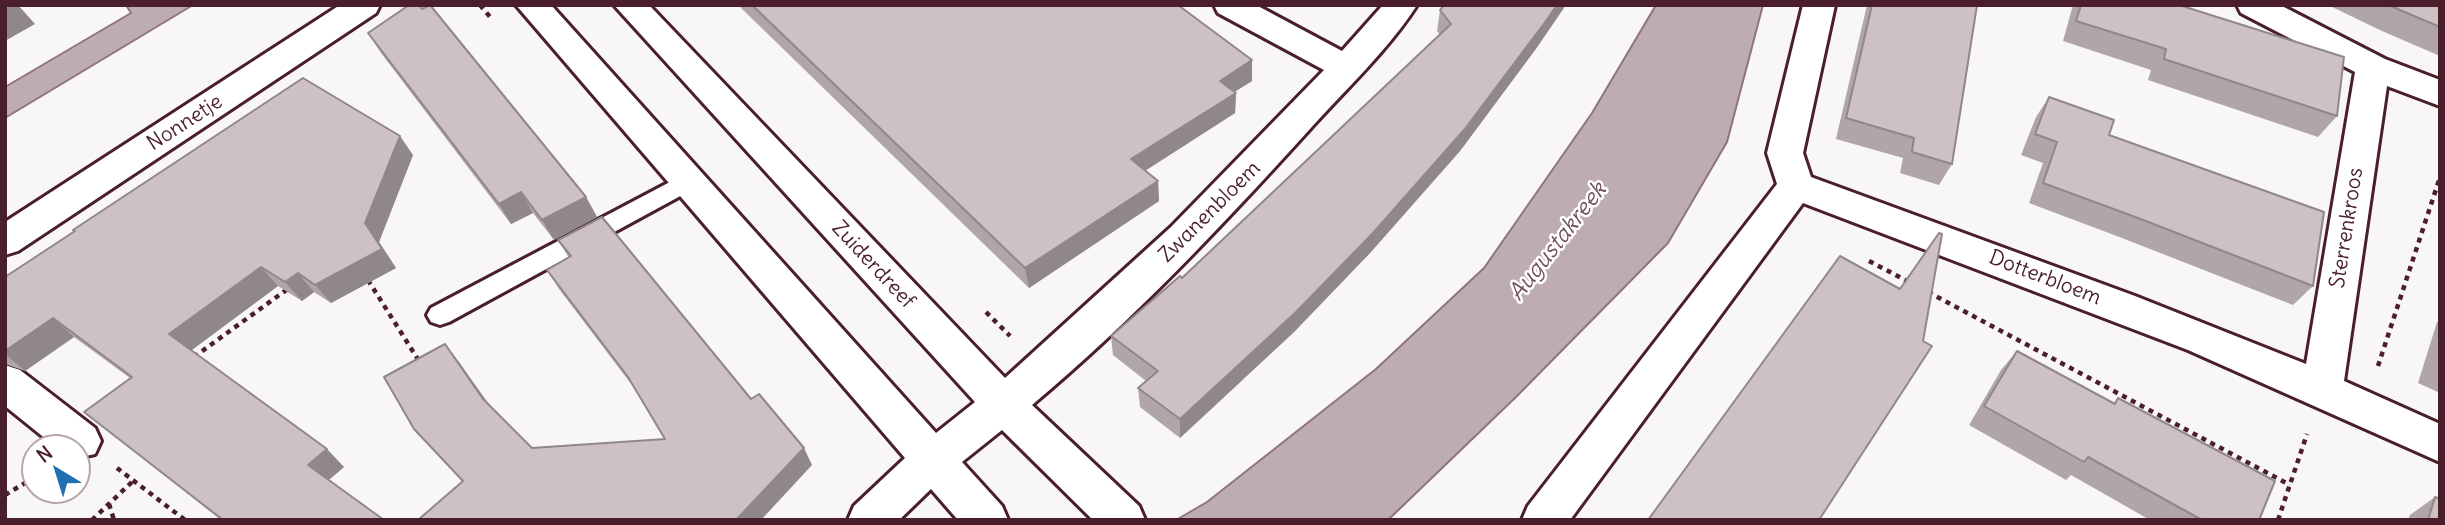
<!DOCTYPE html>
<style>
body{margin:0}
#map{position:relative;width:2445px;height:525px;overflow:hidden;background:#f8f6f7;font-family:Delius,sans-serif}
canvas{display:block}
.frame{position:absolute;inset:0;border:7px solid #4a1f2b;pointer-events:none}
.north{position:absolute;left:21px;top:434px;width:70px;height:70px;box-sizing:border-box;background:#fff;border:2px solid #b7a5aa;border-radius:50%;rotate:322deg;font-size:19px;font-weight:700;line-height:28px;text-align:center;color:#4a1f2b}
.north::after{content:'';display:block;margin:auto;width:24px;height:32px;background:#1f6fb2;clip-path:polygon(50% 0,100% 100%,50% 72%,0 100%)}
</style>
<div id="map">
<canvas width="2445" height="525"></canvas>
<div class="frame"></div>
<div class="north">N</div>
</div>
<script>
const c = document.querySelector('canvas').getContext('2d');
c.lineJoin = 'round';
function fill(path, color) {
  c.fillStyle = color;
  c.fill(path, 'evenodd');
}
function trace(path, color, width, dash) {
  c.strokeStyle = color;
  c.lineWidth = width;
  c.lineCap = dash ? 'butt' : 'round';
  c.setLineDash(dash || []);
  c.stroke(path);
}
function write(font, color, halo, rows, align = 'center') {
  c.font = font + ' Delius,sans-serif';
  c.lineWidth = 5;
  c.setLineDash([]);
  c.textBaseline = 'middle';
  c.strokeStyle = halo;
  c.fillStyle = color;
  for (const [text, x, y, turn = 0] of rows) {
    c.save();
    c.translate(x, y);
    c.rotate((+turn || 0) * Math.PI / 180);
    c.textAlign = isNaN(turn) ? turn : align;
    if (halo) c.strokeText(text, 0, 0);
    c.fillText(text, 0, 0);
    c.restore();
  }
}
const water = new Path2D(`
 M 126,5 L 193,5 L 5,118 L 5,87 L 131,13 Z
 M 1656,5 L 1763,5 L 1727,142 L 1668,243 L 1516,397 L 1388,520 L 1176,520 L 1207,502 L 1376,369 L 1484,268 L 1592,113 Z`);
fill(water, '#bdadb0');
trace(water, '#8f747b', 2);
const lane = new Path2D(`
 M 687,173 L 695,176 L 699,182 L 695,188 L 449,322 L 440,325 L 431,322 L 427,315 L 431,308 Z`);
const street = new Path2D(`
 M 340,5 L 380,5 L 376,13 L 18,251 L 5,255 L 5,222 Z
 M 516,5 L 551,5 L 936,433 L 975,402 L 614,5 L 649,5 L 1005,378 L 1171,227 L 1324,70 L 1218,13 L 1214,5 L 1256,5 L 1342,51 L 1383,5 L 1417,5 C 1389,49 1344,91 1309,130 C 1222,226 1131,322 1032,405 L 1139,506 L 1145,520 L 1093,520 L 1002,430 L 962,462 L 1002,506 L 1008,520 L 958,520 L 931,489 L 899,520 L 848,520 L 854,506 L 905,458 Z
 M 1803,5 L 1835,5 L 1803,153 L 1811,177 L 2135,296 L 2306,364 L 2355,72 L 2241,13 L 2237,5 L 2280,5 L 2385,59 L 2440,80 L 2440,106 L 2387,86 L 2344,381 L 2440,424 L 2440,462 L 2188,350 L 1803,203 L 1570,520 L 1522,520 L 1528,506 L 1777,184 L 1767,153 Z
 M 5,365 L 20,370 L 95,428 L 101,441 L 95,454 L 77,458 L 77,448 L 57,448 L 5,406 Z`);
trace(lane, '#4a1f2b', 6);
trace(street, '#4a1f2b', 6);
trace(new Path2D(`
 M 480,5 L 491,18
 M 1869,261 L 1911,283
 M 368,280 L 419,361
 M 1928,292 L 2290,485
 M 986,312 L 1010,336
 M 194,357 L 289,288
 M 2378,366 L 2440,177
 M 117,468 L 185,520
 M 5,495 L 35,477
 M 109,504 L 114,520
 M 92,520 L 134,480
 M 2278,520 L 2307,434`), '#4a1f2b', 4.5, [5, 5]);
fill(lane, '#fff');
fill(street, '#fff');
fill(new Path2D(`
 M 738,5 L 1178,5 L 1252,81 L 1234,92 L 1236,93 L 1235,113 L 1145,171 L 1158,181 L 1159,201 L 1029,288 Z
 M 1867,5 L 1977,5 L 1952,164 L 1939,185 L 1900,173 L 1903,158 L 1836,139 Z
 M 2073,5 L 2179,5 L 2337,116 L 2318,137 L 2148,80 L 2151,70 L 2063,41 Z
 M 2328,5 L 2440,5 L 2440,56 L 2382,31 Z
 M 1440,10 L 1538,46 L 1460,151 L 1370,253 L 1294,332 L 1180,438 L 1140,407 L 1138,388 L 1146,381 L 1113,355 L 1111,336 L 1182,278 L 1440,35 L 1437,31 Z
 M 368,33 L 586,197 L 597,217 L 554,240 L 533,213 L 511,224 L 381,53 Z
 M 2049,97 L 2109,135 L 2313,286 L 2293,305 L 2122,238 L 2029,203 L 2043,163 L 2021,155 L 2036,117 Z
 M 413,155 L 379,242 L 396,268 L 331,303 L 314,292 L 302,301 L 278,286 L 191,350 L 344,467 L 329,480 L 384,520 L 221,520 L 84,412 L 130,378 L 74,337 L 25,371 L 5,364 L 5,277 Z
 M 558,240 L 751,399 L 812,465 L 462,481 L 414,429 L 445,344 L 488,403 L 532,448 L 665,439 L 638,393 L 559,289 L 547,270 L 569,258 Z
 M 2440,320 L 2440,393 L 2418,383 L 2437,322 Z
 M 2017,351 L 2114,403 L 2118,398 L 2259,520 L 2150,520 L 2071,475 L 2066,480 L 1969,425 L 2001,370 Z
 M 2435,497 L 2440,520 L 2408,520 L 2410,515 Z`), '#b0a6a9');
fill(new Path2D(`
 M 13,5 L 18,5 L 35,24 L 5,41 L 5,10 Z
 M 1557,5 L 1566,5 L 1538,46 L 1460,151 L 1370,253 L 1294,332 L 1180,438 L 1180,419 Z
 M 1252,60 L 1252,81 L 1220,101 L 1220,81 Z
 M 1236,93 L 1235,113 L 1132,179 L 1131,159 Z
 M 400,136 L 413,155 L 379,242 L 396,268 L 331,303 L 315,285 Z
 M 1158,181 L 1159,201 L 1029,288 L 1025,268 Z
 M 521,192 L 533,213 L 511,224 L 499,204 Z
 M 586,197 L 597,217 L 554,240 L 542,220 Z
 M 261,267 L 278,286 L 188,353 L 169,334 Z
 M 298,273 L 314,292 L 302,301 L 285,282 Z
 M 53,318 L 74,337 L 25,371 L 5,354 L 5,351 Z
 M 445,344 L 459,362 L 497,416 L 483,399 Z
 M 804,448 L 812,465 L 761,520 L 736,520 Z
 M 327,449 L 344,467 L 326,482 L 308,465 Z`), '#908789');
const building = new Path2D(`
 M 5,5 L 13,5 L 5,10 Z
 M 409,5 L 419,5 L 422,9 L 430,5 L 586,197 L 542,220 L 521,192 L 499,204 L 368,33 Z
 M 752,5 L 1178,5 L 1252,60 L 1220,81 L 1236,93 L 1131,159 L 1158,181 L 1025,268 Z
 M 1444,5 L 1557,5 L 1543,25 L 1464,130 L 1373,233 L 1296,312 L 1180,419 L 1138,388 L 1158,371 L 1111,336 L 1180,276 L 1182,278 L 1451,24 L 1440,10 Z
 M 1872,5 L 1977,5 L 1952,164 L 1912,152 L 1914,138 L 1846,118 Z
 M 2081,5 L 2179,5 L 2344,57 L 2337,116 L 2164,59 L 2166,49 L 2076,21 Z
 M 2389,5 L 2440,5 L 2440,27 L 2400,10 Z
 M 303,78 L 400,136 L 365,223 L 382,249 L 315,285 L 298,273 L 285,282 L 261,267 L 169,334 L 327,449 L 308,465 L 384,520 L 223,520 L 84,412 L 132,377 L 53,318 L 5,351 L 5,277 L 75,231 L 73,230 Z
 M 2049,97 L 2114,120 L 2109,135 L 2324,212 L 2313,286 L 2138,218 L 2043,183 L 2057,142 L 2035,134 Z
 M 602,217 L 751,399 L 759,394 L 804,448 L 736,520 L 418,520 L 463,481 L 414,429 L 384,377 L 445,344 L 483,399 L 532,448 L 665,439 L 628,377 L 547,270 L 571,256 L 558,240 Z
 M 1939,233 L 1942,234 L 1923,341 L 1932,346 L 1819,520 L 1648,520 L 1840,256 L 1900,289 Z
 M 2017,351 L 2115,404 L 2118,398 L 2275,481 L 2259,520 L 2202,520 L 2088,457 L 2084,462 L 1984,406 Z
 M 2435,497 L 2440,499 L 2440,520 L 2428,520 Z`);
fill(building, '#cdc1c4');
trace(building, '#908789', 2);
write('21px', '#4a1f2b', '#fff', [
 ["Nonnetje",185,123,-33],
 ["Zwanenbloem",1210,212,-45],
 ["Sterrenkroos",2347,228,-81],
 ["Zuiderdreef",873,265,47],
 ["Dotterbloem",2045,278,21]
]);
write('italic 23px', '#72515a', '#fff', [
 ["Augustakreek",1558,242,-52]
]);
</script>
